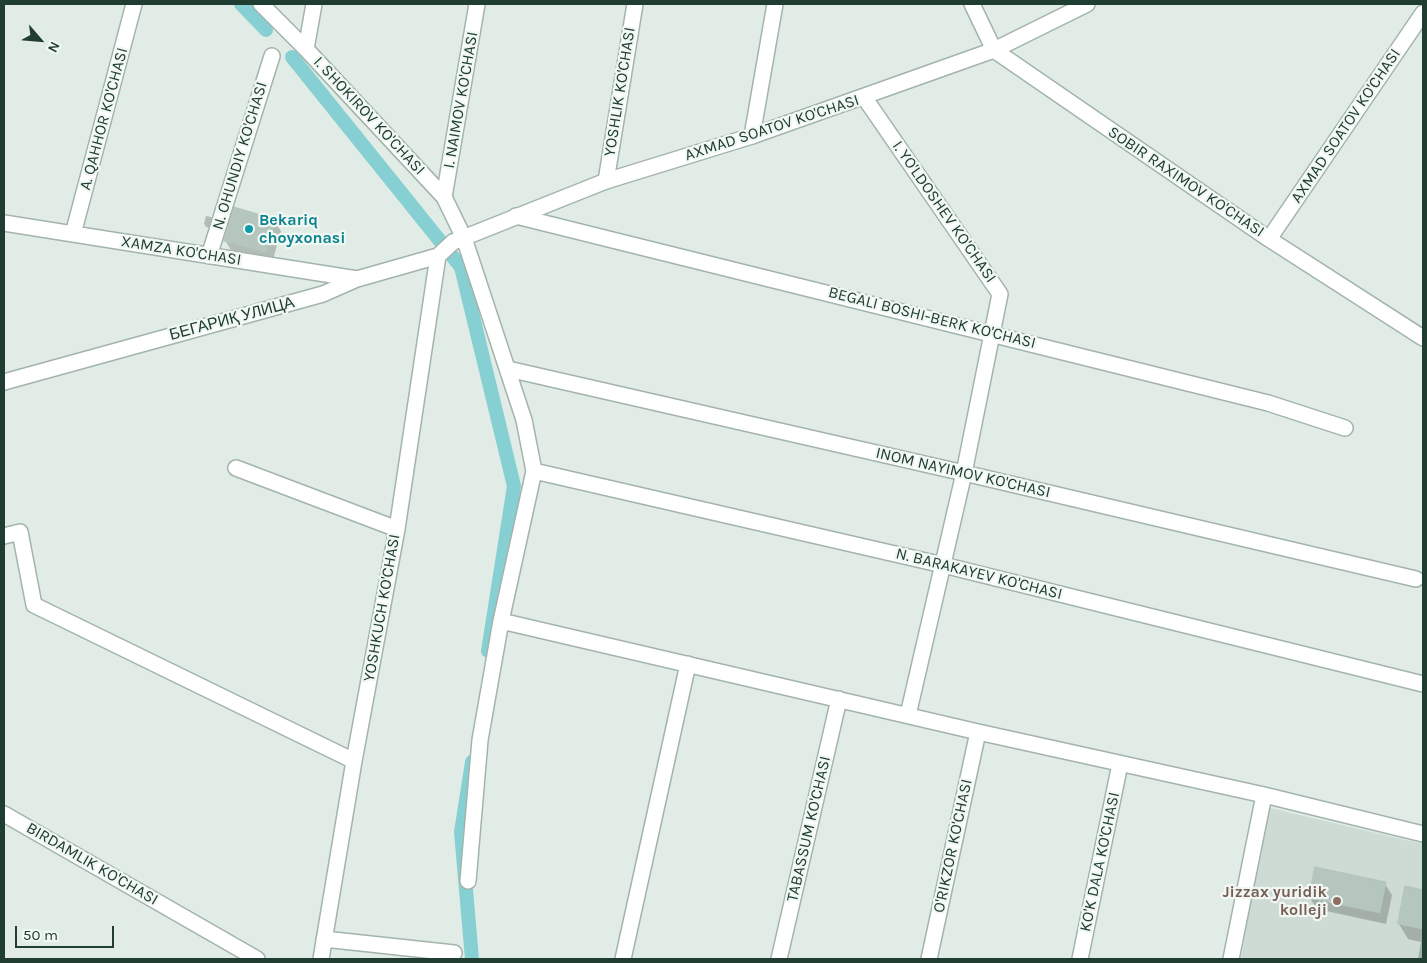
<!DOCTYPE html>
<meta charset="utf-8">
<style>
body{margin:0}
#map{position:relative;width:1427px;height:963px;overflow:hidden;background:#e0ece5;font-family:Karla,sans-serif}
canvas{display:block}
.frame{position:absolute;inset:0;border:5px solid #203d32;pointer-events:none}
.north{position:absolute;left:15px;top:15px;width:50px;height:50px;-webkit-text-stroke:4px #f1f8f4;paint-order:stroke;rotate:117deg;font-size:14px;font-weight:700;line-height:20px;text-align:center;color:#203d32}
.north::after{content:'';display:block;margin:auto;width:18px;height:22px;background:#203d32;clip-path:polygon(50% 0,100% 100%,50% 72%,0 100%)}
.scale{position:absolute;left:15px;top:926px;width:99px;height:22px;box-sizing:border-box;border:2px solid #203d32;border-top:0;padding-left:6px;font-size:15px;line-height:18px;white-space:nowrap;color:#203d32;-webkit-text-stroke:4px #f1f8f4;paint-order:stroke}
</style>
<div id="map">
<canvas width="1427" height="963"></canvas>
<div class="frame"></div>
<div class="north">N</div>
<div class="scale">50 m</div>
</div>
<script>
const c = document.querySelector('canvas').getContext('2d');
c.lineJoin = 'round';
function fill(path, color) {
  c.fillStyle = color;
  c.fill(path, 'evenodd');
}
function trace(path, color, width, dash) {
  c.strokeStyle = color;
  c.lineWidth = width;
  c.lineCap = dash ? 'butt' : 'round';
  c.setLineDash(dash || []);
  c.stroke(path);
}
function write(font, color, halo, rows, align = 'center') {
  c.font = font + ' Karla,sans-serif';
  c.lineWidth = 4.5;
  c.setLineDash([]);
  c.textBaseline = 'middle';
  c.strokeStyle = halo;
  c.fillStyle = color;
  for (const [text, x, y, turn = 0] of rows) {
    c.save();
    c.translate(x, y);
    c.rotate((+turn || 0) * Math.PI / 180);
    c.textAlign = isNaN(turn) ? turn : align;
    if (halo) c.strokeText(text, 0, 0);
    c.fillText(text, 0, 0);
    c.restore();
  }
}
fill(new Path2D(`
 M 1266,807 L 1423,844 L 1423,959 L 1241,959 Z`), '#cedbd4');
fill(new Path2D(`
 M 206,216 L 211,217 L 213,220 L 210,228 L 206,227 L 204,224 Z
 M 274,220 L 281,231 L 272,263 L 232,252 L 225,240 Z
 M 1385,884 L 1392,895 L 1386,924 L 1317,909 L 1310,898 Z
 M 1406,888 L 1423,891 L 1423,959 L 1418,959 L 1421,942 L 1408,939 L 1399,924 Z`), '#0003');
trace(new Path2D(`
 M 241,4 L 266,30
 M 292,57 L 461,267 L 514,486 L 488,651
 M 472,959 L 461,832 L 472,762`), '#86cfd3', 14);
const building = new Path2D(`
 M 234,207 L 275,219 L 266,252 L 224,241 Z
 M 1315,867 L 1386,882 L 1380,913 L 1309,898 Z
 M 1405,886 L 1423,890 L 1423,929 L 1398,924 Z`);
fill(building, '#b5c6be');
trace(building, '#b2c5bc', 1);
const minor = new Path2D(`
 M 261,4 L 306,49 L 444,197 L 464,238 L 524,420 L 534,471 L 501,621 L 480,740 L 468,881
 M 972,4 L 994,50 L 1269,239 L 1423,338
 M 306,49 L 314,4
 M 864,97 L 1000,294 L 964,473 L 908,715
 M 752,136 L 775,4
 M 606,181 L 635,4
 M 444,197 L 477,4
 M 516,216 L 1268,403 L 1345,428
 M 4,223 L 357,279
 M 73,234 L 134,4
 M 1269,239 L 1423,13
 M 209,256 L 272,56
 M 508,369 L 964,473 L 1416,579
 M 4,382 L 323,294 L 357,279 L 438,256 L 453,242
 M 236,468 L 397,529
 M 534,471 L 943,565 L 1423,684
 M 4,536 L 20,532 L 34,605 L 354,761
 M 501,621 L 978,732 L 1264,795 L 1423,834
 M 4,814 L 257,959
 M 324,939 L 454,953
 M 321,959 L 354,761 L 397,529 L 438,256
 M 623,959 L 688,664
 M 779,959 L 839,699
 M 929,959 L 978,732
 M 1080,959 L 1120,764
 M 1231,959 L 1264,795`);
const tertiary = new Path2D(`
 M 453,242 L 606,181 L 752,136 L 994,50 L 1087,4`);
trace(minor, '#a3b4ac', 18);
trace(tertiary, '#a3b4ac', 18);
trace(minor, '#fff', 15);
trace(tertiary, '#fff', 15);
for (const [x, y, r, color] of [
 [249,229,5,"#0f9aa8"],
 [1337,901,5,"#8d6e63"]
]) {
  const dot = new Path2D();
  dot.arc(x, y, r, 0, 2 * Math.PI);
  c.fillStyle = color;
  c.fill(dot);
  trace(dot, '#f1f8f4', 2);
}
write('16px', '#203d32', '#f1f8f4', [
 ["YOSHLIK KO'CHASI",620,92,-81],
 ["I. NAIMOV KO'CHASI",461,100,-80],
 ["I. SHOKIROV KO'CHASI",369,116,47],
 ["A. QAHHOR KO'CHASI",104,119,-75],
 ["AXMAD SOATOV KO'CHASI",1346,126,-56],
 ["AXMAD SOATOV KO'CHASI",772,128,-18],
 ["N. OHUNDIY KO'CHASI",240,156,-73],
 ["SOBIR RAXIMOV KO'CHASI",1186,182,34],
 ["I. YO'LDOSHEV KO'CHASI",944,212,55],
 ["XAMZA KO'CHASI",181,251,9],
 ["BEGALI BOSHI-BERK KO'CHASI",932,318,14],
 ["БЕГАРИҚ УЛИЦА",232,319,-15],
 ["INOM NAYIMOV KO'CHASI",963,473,13],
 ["N. BARAKAYEV KO'CHASI",979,574,14],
 ["YOSHKUCH KO'CHASI",382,608,-80],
 ["TABASSUM KO'CHASI",809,829,-77],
 ["O'RIKZOR KO'CHASI",953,846,-78],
 ["KO'K DALA KO'CHASI",1100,862,-78],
 ["BIRDAMLIK KO'CHASI",92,864,30]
]);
write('bold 16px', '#0d838f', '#f1f8f4', [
 ["Bekariq",259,220],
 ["choyxonasi",259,238]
], 'left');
write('bold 16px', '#785e54', '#f1f8f4', [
 ["Jizzax yuridik",1327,892],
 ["kolleji",1327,910]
], 'right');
</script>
